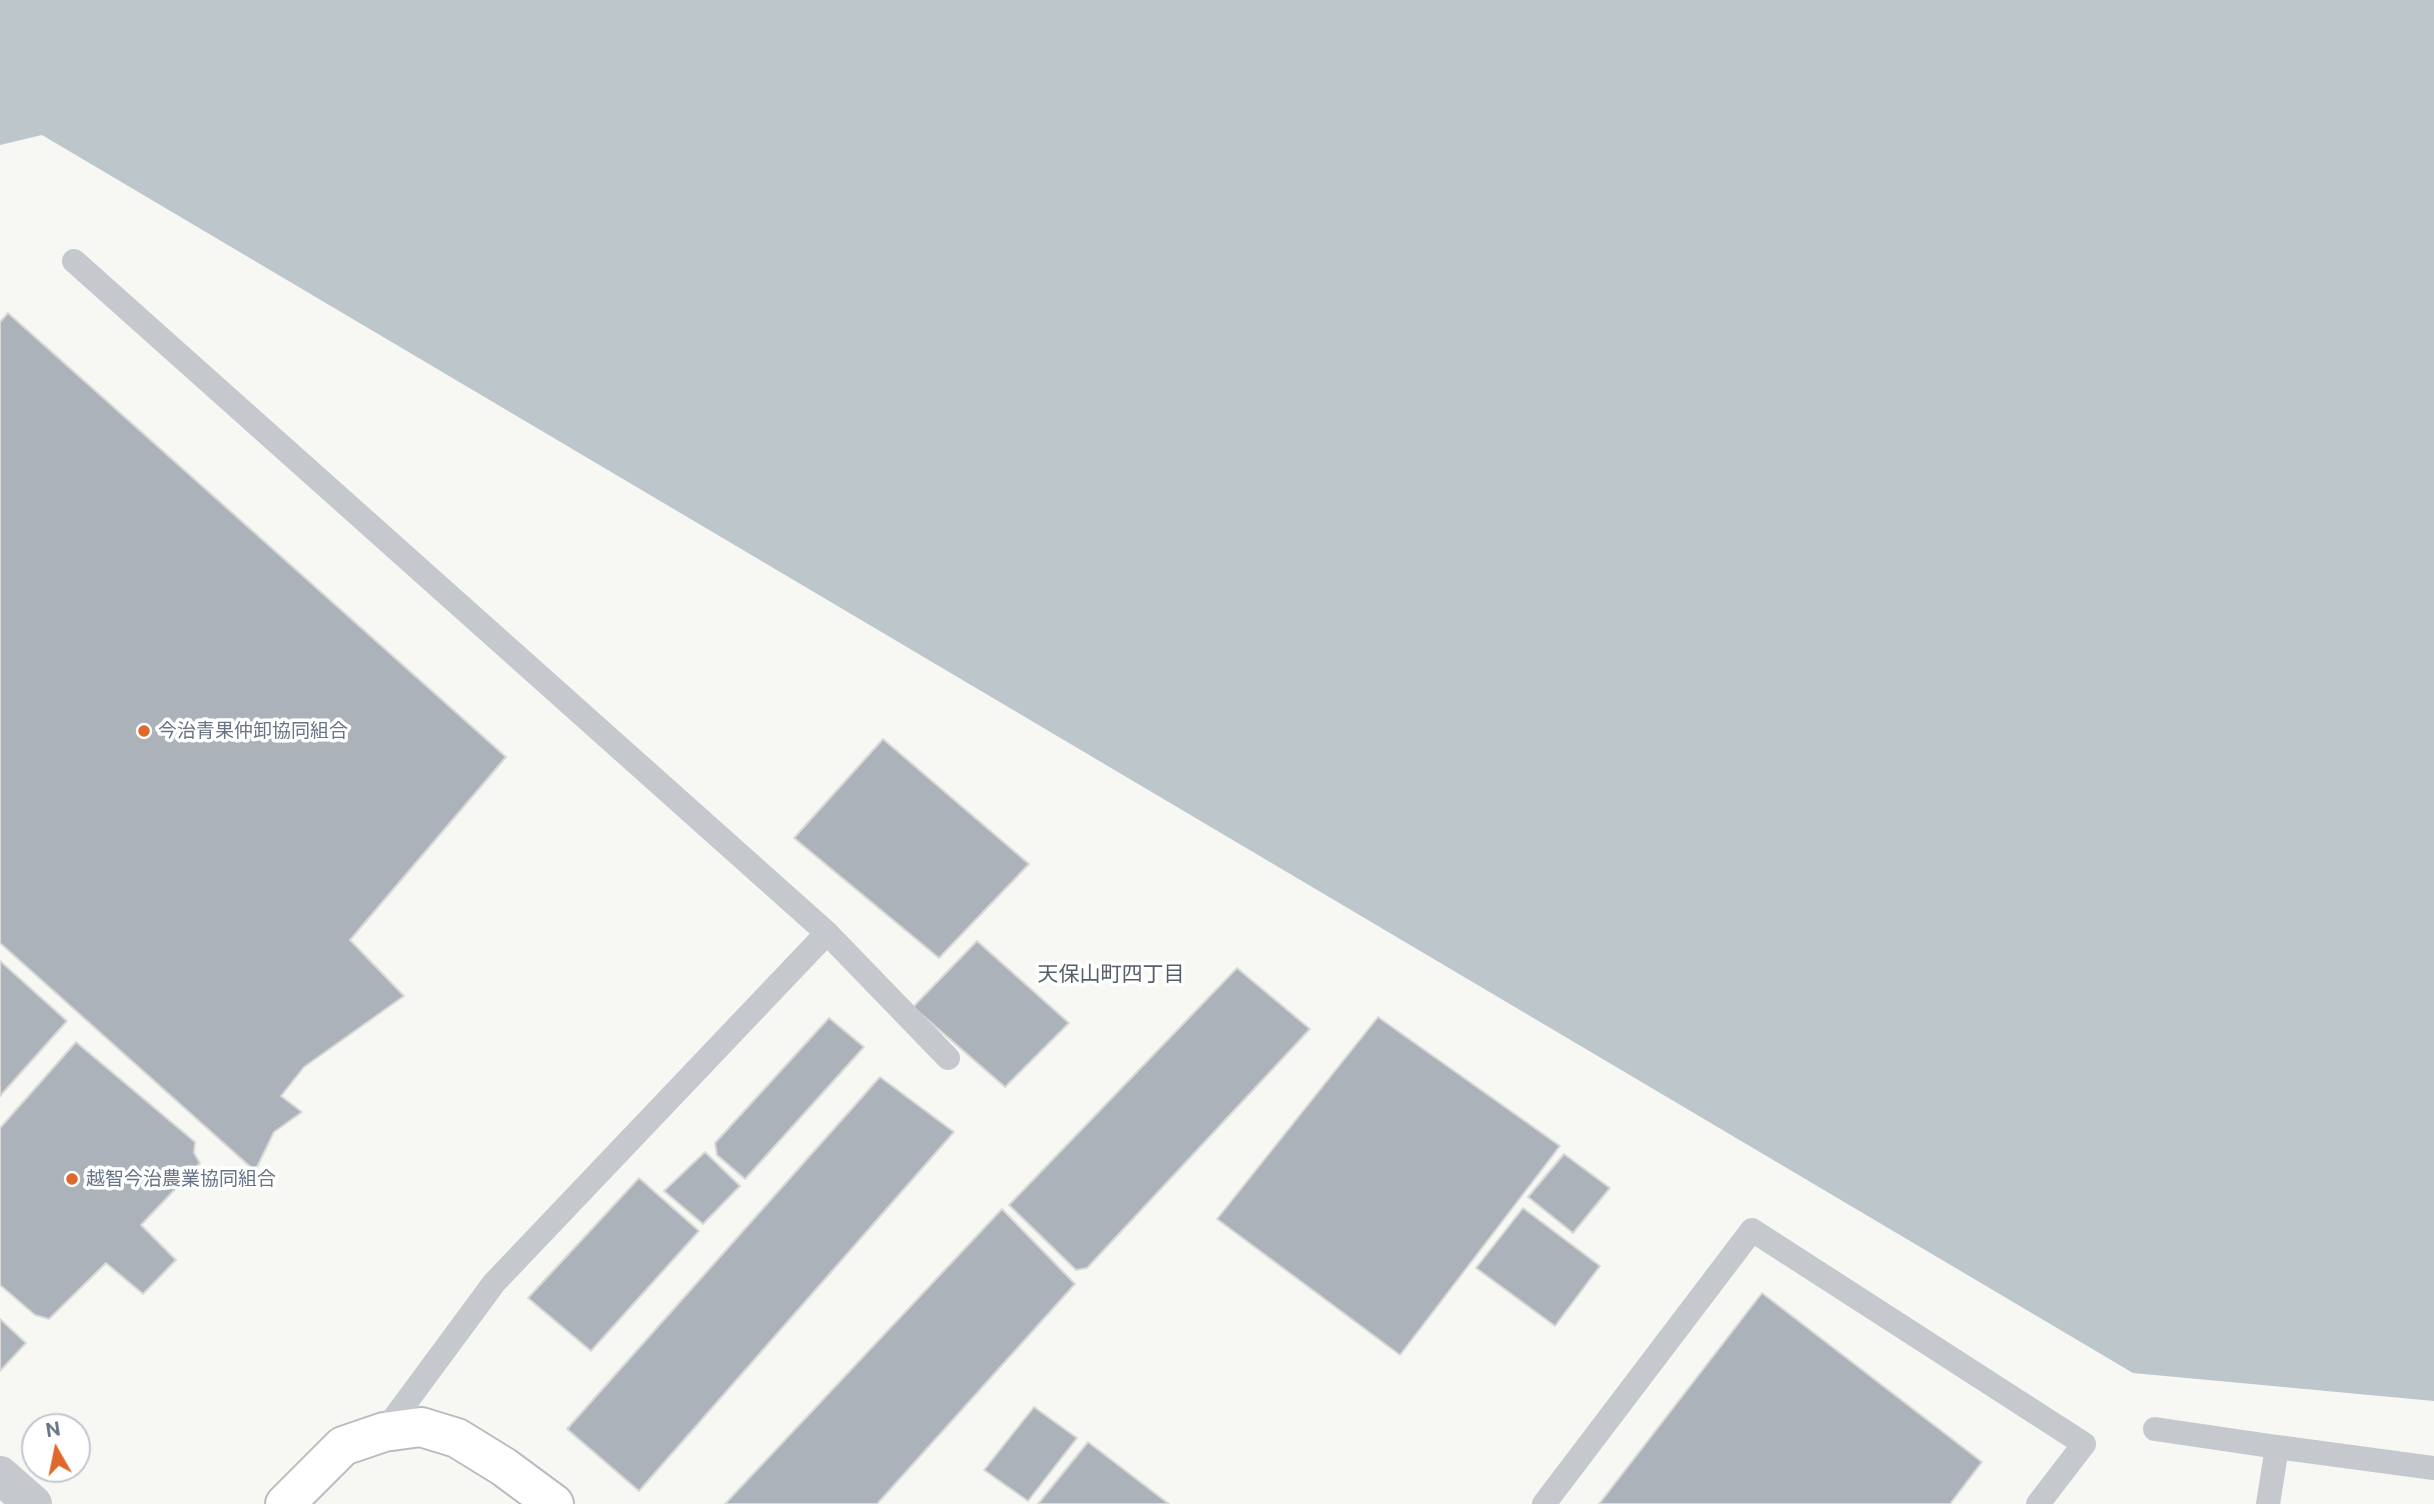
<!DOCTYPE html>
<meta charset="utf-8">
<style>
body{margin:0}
#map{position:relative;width:2434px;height:1504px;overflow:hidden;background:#f7f7f4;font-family:"Public Sans",sans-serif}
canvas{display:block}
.north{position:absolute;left:21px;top:1413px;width:70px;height:70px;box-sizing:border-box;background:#fff;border:2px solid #c2c7ce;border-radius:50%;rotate:351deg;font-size:19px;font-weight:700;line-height:28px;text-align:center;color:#677485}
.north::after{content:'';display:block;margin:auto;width:24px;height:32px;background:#df682c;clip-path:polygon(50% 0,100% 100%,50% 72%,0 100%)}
</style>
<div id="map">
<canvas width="2434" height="1504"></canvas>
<div class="north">N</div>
</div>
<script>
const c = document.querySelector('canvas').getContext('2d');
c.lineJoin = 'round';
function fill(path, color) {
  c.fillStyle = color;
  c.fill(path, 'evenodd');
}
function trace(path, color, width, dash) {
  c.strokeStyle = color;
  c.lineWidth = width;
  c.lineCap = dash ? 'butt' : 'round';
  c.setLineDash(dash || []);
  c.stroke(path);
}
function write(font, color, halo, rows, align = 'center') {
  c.font = font + ' "Public Sans","Noto Sans JP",sans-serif';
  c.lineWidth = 7;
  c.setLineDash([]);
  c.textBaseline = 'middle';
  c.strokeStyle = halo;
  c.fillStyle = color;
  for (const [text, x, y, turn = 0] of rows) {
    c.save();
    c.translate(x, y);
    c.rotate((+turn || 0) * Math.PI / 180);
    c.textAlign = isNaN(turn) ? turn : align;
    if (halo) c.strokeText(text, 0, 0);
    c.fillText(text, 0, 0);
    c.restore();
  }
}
fill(new Path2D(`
 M 0,0 L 2434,0 L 2434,1401 L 2133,1373 L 42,135 L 0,145 Z`), '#bdc6cb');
const building = new Path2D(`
 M 8,313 L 506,757 L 350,940 L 404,996 L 304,1067 L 281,1096 L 302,1112 L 274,1132 L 255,1171 L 0,943 L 0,322 Z
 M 883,739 L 1029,864 L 939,958 L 794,838 Z
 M 977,941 L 1069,1023 L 1005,1087 L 913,1007 Z
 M 0,961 L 67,1021 L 0,1096 Z
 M 1237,968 L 1310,1029 L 1087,1268 L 1076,1270 L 1009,1205 Z
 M 1378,1017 L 1560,1146 L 1400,1355 L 1217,1219 Z
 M 829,1018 L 864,1047 L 745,1179 L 717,1155 L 715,1143 Z
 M 76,1042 L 195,1142 L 194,1153 L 200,1163 L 141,1225 L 176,1260 L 143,1294 L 106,1263 L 49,1319 L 35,1315 L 0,1285 L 0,1128 Z
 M 880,1077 L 954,1132 L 639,1491 L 567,1429 Z
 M 705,1152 L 740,1186 L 703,1224 L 664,1191 Z
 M 1564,1154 L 1610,1188 L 1573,1233 L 1528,1197 Z
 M 639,1178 L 699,1231 L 591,1351 L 528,1298 Z
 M 1523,1208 L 1600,1266 L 1555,1326 L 1476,1268 Z
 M 1002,1209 L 1075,1284 L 877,1504 L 725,1504 Z
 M 1762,1293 L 1982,1462 L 1950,1504 L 1599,1504 Z
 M 0,1319 L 26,1343 L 0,1371 Z
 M 1034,1407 L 1077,1438 L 1028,1501 L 984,1470 Z
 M 1088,1442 L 1169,1504 L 1038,1504 Z`);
fill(building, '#acb2b9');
trace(building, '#d9d9d7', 2);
const secondary = new Path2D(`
 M 285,1504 L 343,1446 L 384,1432 L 421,1427 L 457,1438 L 504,1467 L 554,1504`);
trace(secondary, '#b8bbc0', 42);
trace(new Path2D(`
 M 74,261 L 827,933 L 494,1283 L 384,1432
 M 827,933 L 948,1058
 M 2155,1429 L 2277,1447
 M 1544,1504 L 1752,1230 L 2084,1444 L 2038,1504
 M 2268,1504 L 2277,1447 L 2434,1468`), '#c5c8cc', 24);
trace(new Path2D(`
 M 0,1475 L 33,1504`), '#c5c8cc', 38);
trace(secondary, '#fff', 38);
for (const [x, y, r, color] of [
 [144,731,7,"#df682c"],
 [72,1179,7,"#df682c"]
]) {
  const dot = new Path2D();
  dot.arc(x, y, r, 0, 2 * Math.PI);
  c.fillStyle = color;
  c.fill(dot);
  trace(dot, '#fff', 2.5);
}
write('19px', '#677485', '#fff', [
 ["今治青果仲卸協同組合",158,731],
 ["越智今治農業協同組合",86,1179]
], 'left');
write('21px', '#555e6a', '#fff', [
 ["天保山町四丁目",1111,975]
]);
</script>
